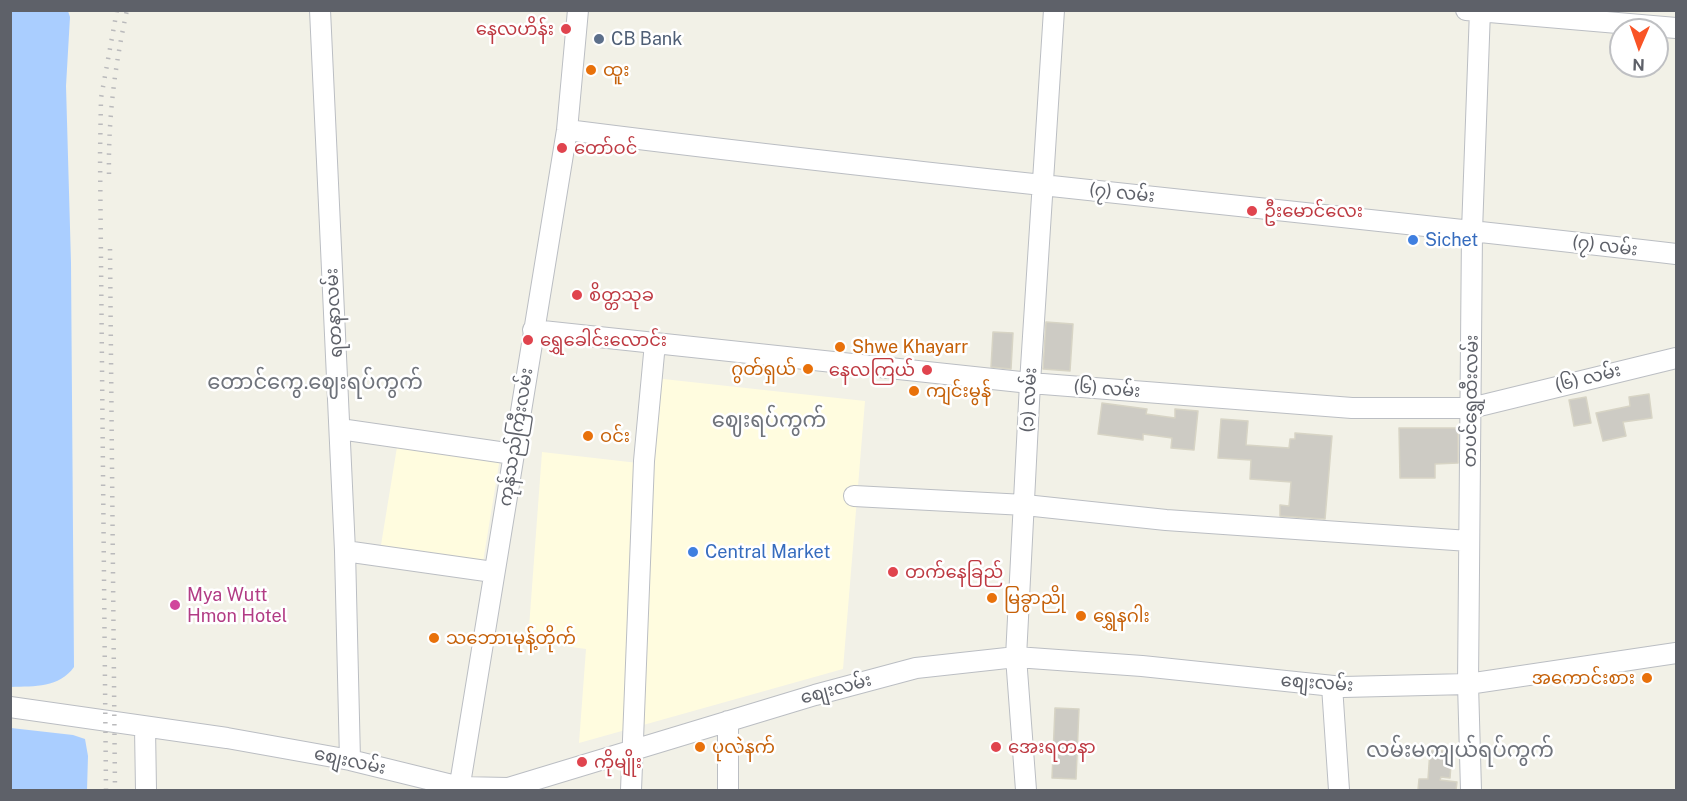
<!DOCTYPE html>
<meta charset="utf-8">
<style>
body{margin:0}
#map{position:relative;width:1687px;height:801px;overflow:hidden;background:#f2f1e7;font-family:"Public Sans",sans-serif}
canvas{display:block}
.frame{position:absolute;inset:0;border:12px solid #5e6169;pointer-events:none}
.north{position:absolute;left:1609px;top:18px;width:60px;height:60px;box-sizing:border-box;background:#fff;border:2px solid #bfc0c3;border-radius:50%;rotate:182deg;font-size:16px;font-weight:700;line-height:24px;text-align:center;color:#5e6169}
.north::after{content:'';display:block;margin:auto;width:21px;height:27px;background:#f95426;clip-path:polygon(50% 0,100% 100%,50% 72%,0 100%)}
</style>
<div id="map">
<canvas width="1687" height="801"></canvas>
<div class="frame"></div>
<div class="north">N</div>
</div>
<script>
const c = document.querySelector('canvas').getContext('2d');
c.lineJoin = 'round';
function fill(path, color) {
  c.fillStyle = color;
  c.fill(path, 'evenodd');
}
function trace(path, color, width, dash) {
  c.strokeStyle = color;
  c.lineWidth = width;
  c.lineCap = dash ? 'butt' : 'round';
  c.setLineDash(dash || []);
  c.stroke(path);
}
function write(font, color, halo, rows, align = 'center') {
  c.font = font + ' "Public Sans","Noto Sans Myanmar",sans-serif';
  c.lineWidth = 5;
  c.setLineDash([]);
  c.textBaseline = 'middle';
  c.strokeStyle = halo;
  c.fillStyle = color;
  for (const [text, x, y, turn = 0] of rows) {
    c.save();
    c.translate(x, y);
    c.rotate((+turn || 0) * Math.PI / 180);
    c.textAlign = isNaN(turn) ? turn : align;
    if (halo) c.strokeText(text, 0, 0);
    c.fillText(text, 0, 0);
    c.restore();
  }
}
fill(new Path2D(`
 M 645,377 L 865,401 L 843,669 L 579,743 L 586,649 L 528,641 L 542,452 L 638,463 Z
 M 398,441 L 500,458 L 483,562 L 381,545 Z`), '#fffcdf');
fill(new Path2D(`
 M 10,11 L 68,11 L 70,17 L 66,86 L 71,263 L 74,667 C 59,688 35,686 11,687 Z
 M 11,728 L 73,735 L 85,739 L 88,756 L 87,790 L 11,790 Z`), '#aaceff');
const building = new Path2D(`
 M 1046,322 L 1073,324 L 1070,371 L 1043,369 Z
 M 993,332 L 1013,333 L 1011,369 L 991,367 Z
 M 1649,394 L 1652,418 L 1623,422 L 1626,436 L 1603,441 L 1596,413 L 1630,406 L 1629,397 Z
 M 1586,397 L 1591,423 L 1574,426 L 1569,400 Z
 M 1102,403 L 1147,409 L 1146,414 L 1175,418 L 1175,409 L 1198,411 L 1194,450 L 1171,448 L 1172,438 L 1143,434 L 1143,440 L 1098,434 Z
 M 1221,419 L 1248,421 L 1246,445 L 1289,448 L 1290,439 L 1295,439 L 1295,433 L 1332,436 L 1325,519 L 1280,516 L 1280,505 L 1289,506 L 1291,482 L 1250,479 L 1251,460 L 1218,458 Z
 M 1399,428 L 1458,428 L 1458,463 L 1435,464 L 1435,478 L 1400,478 Z
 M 1055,708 L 1079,709 L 1076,779 L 1052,778 Z
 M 1430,750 L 1452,751 L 1450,778 L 1441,777 L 1440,780 L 1457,782 L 1456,790 L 1418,790 L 1419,779 L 1428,779 Z`);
fill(building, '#cdcbc4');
trace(building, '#d7d4c5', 1.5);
const minor = new Path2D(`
 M 320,10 L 345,551 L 350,760
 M 1466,10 L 1676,28
 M 567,130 C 936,177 1307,211 1676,254
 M 533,330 L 1030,383 L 1352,408 L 1471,408 L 1676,358
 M 340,429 L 513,454
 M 854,496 L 1025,505 L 1166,520 L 1469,541
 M 345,551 L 493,572
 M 1332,686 L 1339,790
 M 10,707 L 227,738 L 350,760 L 460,787 L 508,788 L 815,695 L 916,668 L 1016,657 L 1142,666 L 1343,687 L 1468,684 L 1676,653
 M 145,728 L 146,790
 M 459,790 L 567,130 L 578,10
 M 631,790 L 644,461 L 655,343
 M 728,790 L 728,721
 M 1026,790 L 1016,657 L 1030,383 L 1054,10
 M 1471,790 L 1468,684 L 1472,231 L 1480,10`);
trace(minor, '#bbbec3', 22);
trace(minor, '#fff', 20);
trace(new Path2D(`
 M 109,174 C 108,118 115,65 127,10
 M 110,249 L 115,790
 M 106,790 L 100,155 L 101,98 L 117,10`), '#bababc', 4.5, [1.5, 8]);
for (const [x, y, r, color] of [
 [566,29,6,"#e0444e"],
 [599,39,6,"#5c6f8a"],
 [591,70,6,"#e8710a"],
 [562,148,6,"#e0444e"],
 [1252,211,6,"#e0444e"],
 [1413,240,6,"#3f7fe0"],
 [577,295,6,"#e0444e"],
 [528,340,6,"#e0444e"],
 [840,347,6,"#e8710a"],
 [808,369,6,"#e8710a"],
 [927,370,6,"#e0444e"],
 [914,391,6,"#e8710a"],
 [588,436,6,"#e8710a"],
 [693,552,6,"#3f7fe0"],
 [893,572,6,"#e0444e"],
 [992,598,6,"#e8710a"],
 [175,605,6,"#d1479c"],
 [1081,616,6,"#e8710a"],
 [434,638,6,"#e8710a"],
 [1647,678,6,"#e8710a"],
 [700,747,6,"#e8710a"],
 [996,747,6,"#e0444e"],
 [582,762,6,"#e0444e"]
]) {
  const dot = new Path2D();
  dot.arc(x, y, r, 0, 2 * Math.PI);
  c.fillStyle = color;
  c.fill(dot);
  trace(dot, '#fff', 2);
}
write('18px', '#be3a42', '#fff', [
 ["နေလဟိန်း",554,29,"right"],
 ["တော်ဝင်",574,148],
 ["ဦးမောင်လေး",1264,211],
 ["စိတ္တသုခ",589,295],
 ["ရွှေခေါင်းလောင်း",540,340],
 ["နေလကြယ်",915,370,"right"],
 ["တက်နေခြည်",905,572],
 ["အေးရတနာ",1008,747],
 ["ကိုမျိုး",594,762]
], 'left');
write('18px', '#4e5e75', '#fff', [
 ["CB Bank",611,39]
], 'left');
write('18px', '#c56008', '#fff', [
 ["ထူး",603,70],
 ["Shwe Khayarr",852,347],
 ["ဂွတ်ရှယ်",796,369,"right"],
 ["ကျင်းမွန်",926,391],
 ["ဝင်း",600,436],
 ["မြခွာညို",1004,598],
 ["ရွှေနဂါး",1093,616],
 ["သဘောၤမုန့်တိုက်",446,638],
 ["အကောင်းစား",1635,678,"right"],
 ["ပုလဲနက်",712,747]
], 'left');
write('18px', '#5e6169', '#fff', [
 ["(၇) လမ်း",1122,193,6],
 ["(၇) လမ်း",1605,246,7],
 ["ရတနာလမ်း",334,313,-93],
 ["(၆) လမ်း",1588,378,-14],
 ["(၆) လမ်း",1107,389,4],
 ["(၁) လမ်း",1029,400,-87],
 ["တပင်ရွှေထီးလမ်း",1471,401,-89],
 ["ကုန်သည်ကြီးလမ်း",516,437,-81],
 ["စျေးလမ်း",1317,683,4],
 ["စျေးလမ်း",836,689,-15],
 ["စျေးလမ်း",350,761,12]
]);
write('18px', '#366cbe', '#fff', [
 ["Sichet",1425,240],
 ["Central Market",705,552]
], 'left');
write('18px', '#b23c85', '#fff', [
 ["Mya Wutt",187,595],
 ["Hmon Hotel",187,616]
], 'left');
write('21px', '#6f737b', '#fff', [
 ["တောင်ကွေ.ဈေးရပ်ကွက်",315,383],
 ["ဈေးရပ်ကွက်",769,421],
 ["လမ်းမကျယ်ရပ်ကွက်",1460,751]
]);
</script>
